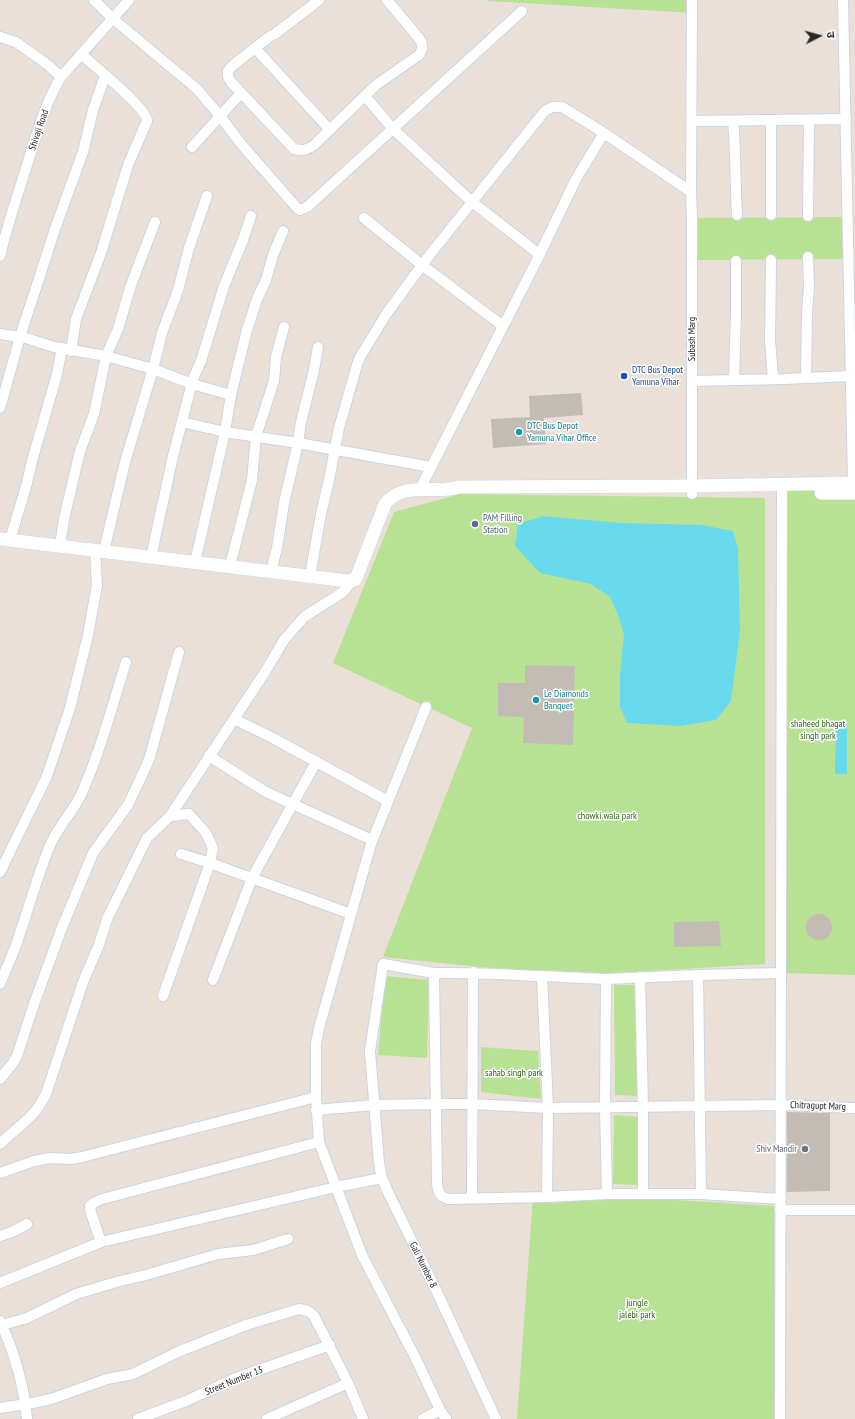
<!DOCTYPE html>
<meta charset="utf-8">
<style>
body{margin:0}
#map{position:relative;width:855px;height:1419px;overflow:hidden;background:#eae0d8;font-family:"PT Sans Narrow","Noto Sans Devanagari",sans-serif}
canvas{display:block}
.north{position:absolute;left:799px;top:16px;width:40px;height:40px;-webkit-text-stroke:3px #fff;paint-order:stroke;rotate:84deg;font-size:11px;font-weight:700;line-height:16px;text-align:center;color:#272727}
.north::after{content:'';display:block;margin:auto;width:14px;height:18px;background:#272727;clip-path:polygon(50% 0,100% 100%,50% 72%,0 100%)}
</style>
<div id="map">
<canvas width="855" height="1419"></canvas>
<div class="north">उ</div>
</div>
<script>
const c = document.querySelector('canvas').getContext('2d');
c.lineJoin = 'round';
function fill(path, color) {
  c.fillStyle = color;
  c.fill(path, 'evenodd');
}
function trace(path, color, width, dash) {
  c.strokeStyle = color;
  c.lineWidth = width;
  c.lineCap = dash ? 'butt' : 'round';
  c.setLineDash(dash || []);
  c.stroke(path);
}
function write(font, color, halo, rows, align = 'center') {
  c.font = font + ' "PT Sans Narrow",sans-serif';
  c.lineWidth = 3;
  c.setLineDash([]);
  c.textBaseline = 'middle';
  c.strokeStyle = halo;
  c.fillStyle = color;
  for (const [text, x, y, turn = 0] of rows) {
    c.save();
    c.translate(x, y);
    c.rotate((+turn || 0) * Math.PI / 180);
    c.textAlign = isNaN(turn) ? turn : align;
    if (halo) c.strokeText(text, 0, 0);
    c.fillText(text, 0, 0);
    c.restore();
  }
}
fill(new Path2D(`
 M 487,0 L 692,0 L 692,13 L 488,1 Z
 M 847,217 L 848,259 L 692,260 L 692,218 Z
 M 855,484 L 855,975 L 781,973 L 782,486 Z
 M 460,494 L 765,498 L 765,964 L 568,976 L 383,957 L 472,728 L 333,663 L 394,512 Z
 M 385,976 L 429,980 L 427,1058 L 378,1055 Z
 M 614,985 L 639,985 L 638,1096 L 615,1095 Z
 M 481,1047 L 538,1051 L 541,1099 L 481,1092 Z
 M 614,1115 L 641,1117 L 639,1185 L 613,1184 Z
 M 533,1197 L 547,1203 L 629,1197 L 774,1206 L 775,1419 L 517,1419 Z`), '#b7e293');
fill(new Path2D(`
 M 543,516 L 620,523 L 701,525 L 733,531 L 738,549 L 740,631 L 731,701 L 716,720 L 681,726 L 627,723 L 620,707 L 620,674 L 624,634 L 618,615 L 610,597 L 591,584 L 540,573 L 515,546 L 518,524 Z
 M 836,724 L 847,724 L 847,774 L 835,774 Z`), '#69daee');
fill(new Path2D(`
 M 581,393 L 583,415 L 544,418 L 546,444 L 493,448 L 491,419 L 530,417 L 529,396 Z
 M 525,665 L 575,666 L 573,745 L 523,743 L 524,717 L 498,716 L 498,683 L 525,683 Z
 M806 927a13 13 0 1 1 26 0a13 13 0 1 1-26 0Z
 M 719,921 L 721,946 L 674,947 L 674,922 Z
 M 787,1112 L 830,1113 L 830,1191 L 787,1192 Z`), '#c2bcb4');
const minor = new Path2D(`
 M 94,0 L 112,18 L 197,89 L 220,116 L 242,145 L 297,208 L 300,210 L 307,207 L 522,11
 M 319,0 L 275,34 L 269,37 L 232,66 L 228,71 L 228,77 L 231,82 L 294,149 C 303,151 307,150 314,145 L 376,85 L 419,55 C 424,48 423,44 418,37 L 387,0
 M 843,0 L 853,483
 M 0,37 L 16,42 L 48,65 L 61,77 C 44,105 36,137 26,168 C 17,197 7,226 0,256
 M 255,48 L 330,130
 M 61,77 L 129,0
 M 365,96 L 393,129 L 472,202 L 539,254
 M 771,120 L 771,215
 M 692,121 L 846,119
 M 733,121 C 736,152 735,183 737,215
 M 192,147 L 241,93
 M 808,216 L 809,120
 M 364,218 L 422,265 L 503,326
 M 155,222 L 131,285 L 118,329 L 106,356 L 153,369 L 192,384 L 231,395
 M 771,260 L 770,340 L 773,379
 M 0,334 L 26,338 L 54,347 L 106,356 L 94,414 L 80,451 L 64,519 L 60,546
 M 71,351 L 76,319 L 101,253 L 128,165 L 147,121 C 147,108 93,65 81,54
 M 806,378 L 807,312 L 809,286 L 808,257
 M 734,379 L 736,312 L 736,261
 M 692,381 L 784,379 L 850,376
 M 0,408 L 20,337 L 56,226 L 83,152 L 93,110 L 105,76
 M 182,422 L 225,432 L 298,443 L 431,467
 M 420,489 L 535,264 L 576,179 L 604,133
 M 692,494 L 692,218 L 691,192 L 692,0
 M 10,540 L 27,483 L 32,461 L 57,374 L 62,348
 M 104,551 L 125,462 L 153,369 L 162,333 L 178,290 L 189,248 L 207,196
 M 151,557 L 173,456 L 193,379 L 201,361 L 224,286 L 243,240 L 251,216
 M 195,562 L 225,432 L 231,395 L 247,330 L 257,299 L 266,280 L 273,255 L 283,231
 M 230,566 L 252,480 L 256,436 L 274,381 L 276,357 L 284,327
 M 271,571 L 277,548 L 284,503 L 298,443 L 301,422 L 314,370 L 318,347
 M 310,576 L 321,514 L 329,480 L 339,428 L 357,365 L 360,357 L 387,313 L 428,257 L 544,112 C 550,107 554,106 562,107 L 604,133 L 691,192
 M 426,707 L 371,844 L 319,1028 L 316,1044 L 316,1097 L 319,1142 L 362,1255 L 417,1361 L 440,1410 L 446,1419
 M 234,719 L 271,737 L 388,801
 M 209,756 L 266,792 L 372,840
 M 181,854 L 210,863 L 351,914
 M 0,872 L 47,776 L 70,708 L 88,635 L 97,585 L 95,550
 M 434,973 L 383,964 L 370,1051 L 379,1163 L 382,1178 L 387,1190 L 437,1292 L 496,1419
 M 698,975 L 701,1194
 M 542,977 L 548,1108 L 547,1197
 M 640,977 L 643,1107 L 643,1194
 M 606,979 L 698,975 L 781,973
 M 213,980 L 252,878 L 316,762
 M 0,984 C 6,968 14,953 19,936 C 30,905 38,872 52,841 C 60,825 73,811 81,795 C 100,752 112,707 126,662
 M 163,996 L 210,863 L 213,848 L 206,833 L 189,814 L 170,816 L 265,672 L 284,640 L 304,617 L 343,592 L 352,581
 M 0,1079 L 13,1063 L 17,1056 L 34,1004 L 61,930 L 93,853 L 128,805 L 149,760 L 179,652
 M 316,1110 L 374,1105 L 435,1104 L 472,1104 L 548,1108 L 781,1105 L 855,1108
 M 0,1144 C 19,1125 34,1119 46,1094 L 83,982 L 99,945 L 107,919 L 147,838 L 170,816
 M 0,1173 L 34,1161 L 50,1158 L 71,1159 L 82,1157 L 316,1097
 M 607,1194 L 605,1108 L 606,979 C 549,977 491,972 434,973 L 437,1183 C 438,1192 439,1196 448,1199 L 547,1197 L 607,1194 L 701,1194 L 781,1199
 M 472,1198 L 473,972
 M 780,1210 L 855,1210
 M 0,1236 L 12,1232 L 27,1224
 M 101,1242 L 91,1213 L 90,1206 L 95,1202 L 102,1199 L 319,1142
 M 0,1283 L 101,1242 L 336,1187 L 382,1178
 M 0,1321 C 14,1351 24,1386 27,1419
 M 2,1325 L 27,1318 L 76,1294 L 120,1281 L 146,1275 L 218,1254 L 253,1250 L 288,1239
 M 0,1408 L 33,1403 L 51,1399 L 107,1379 L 133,1374 L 180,1351 L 246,1325 L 299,1309 L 308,1311 L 314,1316 L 348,1383 L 363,1419
 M 138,1419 L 186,1401 L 236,1378 L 330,1345
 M 267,1419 L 348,1383
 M 423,1419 L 440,1410
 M 780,1419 L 782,484`);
const tertiary = new Path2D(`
 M 821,493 L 855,493
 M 0,539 L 348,581 L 355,580 L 357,576 L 385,504 C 404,480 435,495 459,487 L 692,486 L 855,483`);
trace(minor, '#ced3e1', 12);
trace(tertiary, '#ced3e1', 14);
trace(minor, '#fff', 10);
trace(tertiary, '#fff', 13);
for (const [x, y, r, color] of [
 [624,376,4,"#1a4fb4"],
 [519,432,4,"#0f9aa8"],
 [475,524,4,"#5c6f8a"],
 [536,700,4,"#0f9aa8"],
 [805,1149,4,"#6b7280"]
]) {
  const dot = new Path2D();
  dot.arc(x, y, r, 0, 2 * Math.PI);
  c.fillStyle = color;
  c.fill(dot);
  trace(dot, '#fff', 1.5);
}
write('10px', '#272727', '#fff', [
 ["Shivaji Road",39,130,-71],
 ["Subash Marg",692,339,-90],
 ["Chitragupt Marg",818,1106,2],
 ["Gali Number 8",423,1265,64],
 ["Street Number 13",234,1381,-22]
]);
write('10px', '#164399', '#fff', [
 ["DTC Bus Depot",632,370],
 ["Yamuna Vihar",632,382]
], 'left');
write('10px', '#0d838f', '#fff', [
 ["DTC Bus Depot",527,426],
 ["Yamuna Vihar Office",527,438],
 ["Le Diamonds",544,694],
 ["Banquet",544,706]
], 'left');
write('10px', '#4e5e75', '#fff', [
 ["PAM Filling",483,518],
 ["Station",483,530]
], 'left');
write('10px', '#306318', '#fff', [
 ["shaheed bhagat",818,724],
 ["singh park",818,736],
 ["chowki wala park",607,816],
 ["sahab singh park",514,1073],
 ["jungle",637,1303],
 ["jalebi park",637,1315]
]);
write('10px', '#5b616d', '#fff', [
 ["Shiv Mandir",797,1149]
], 'right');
</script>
